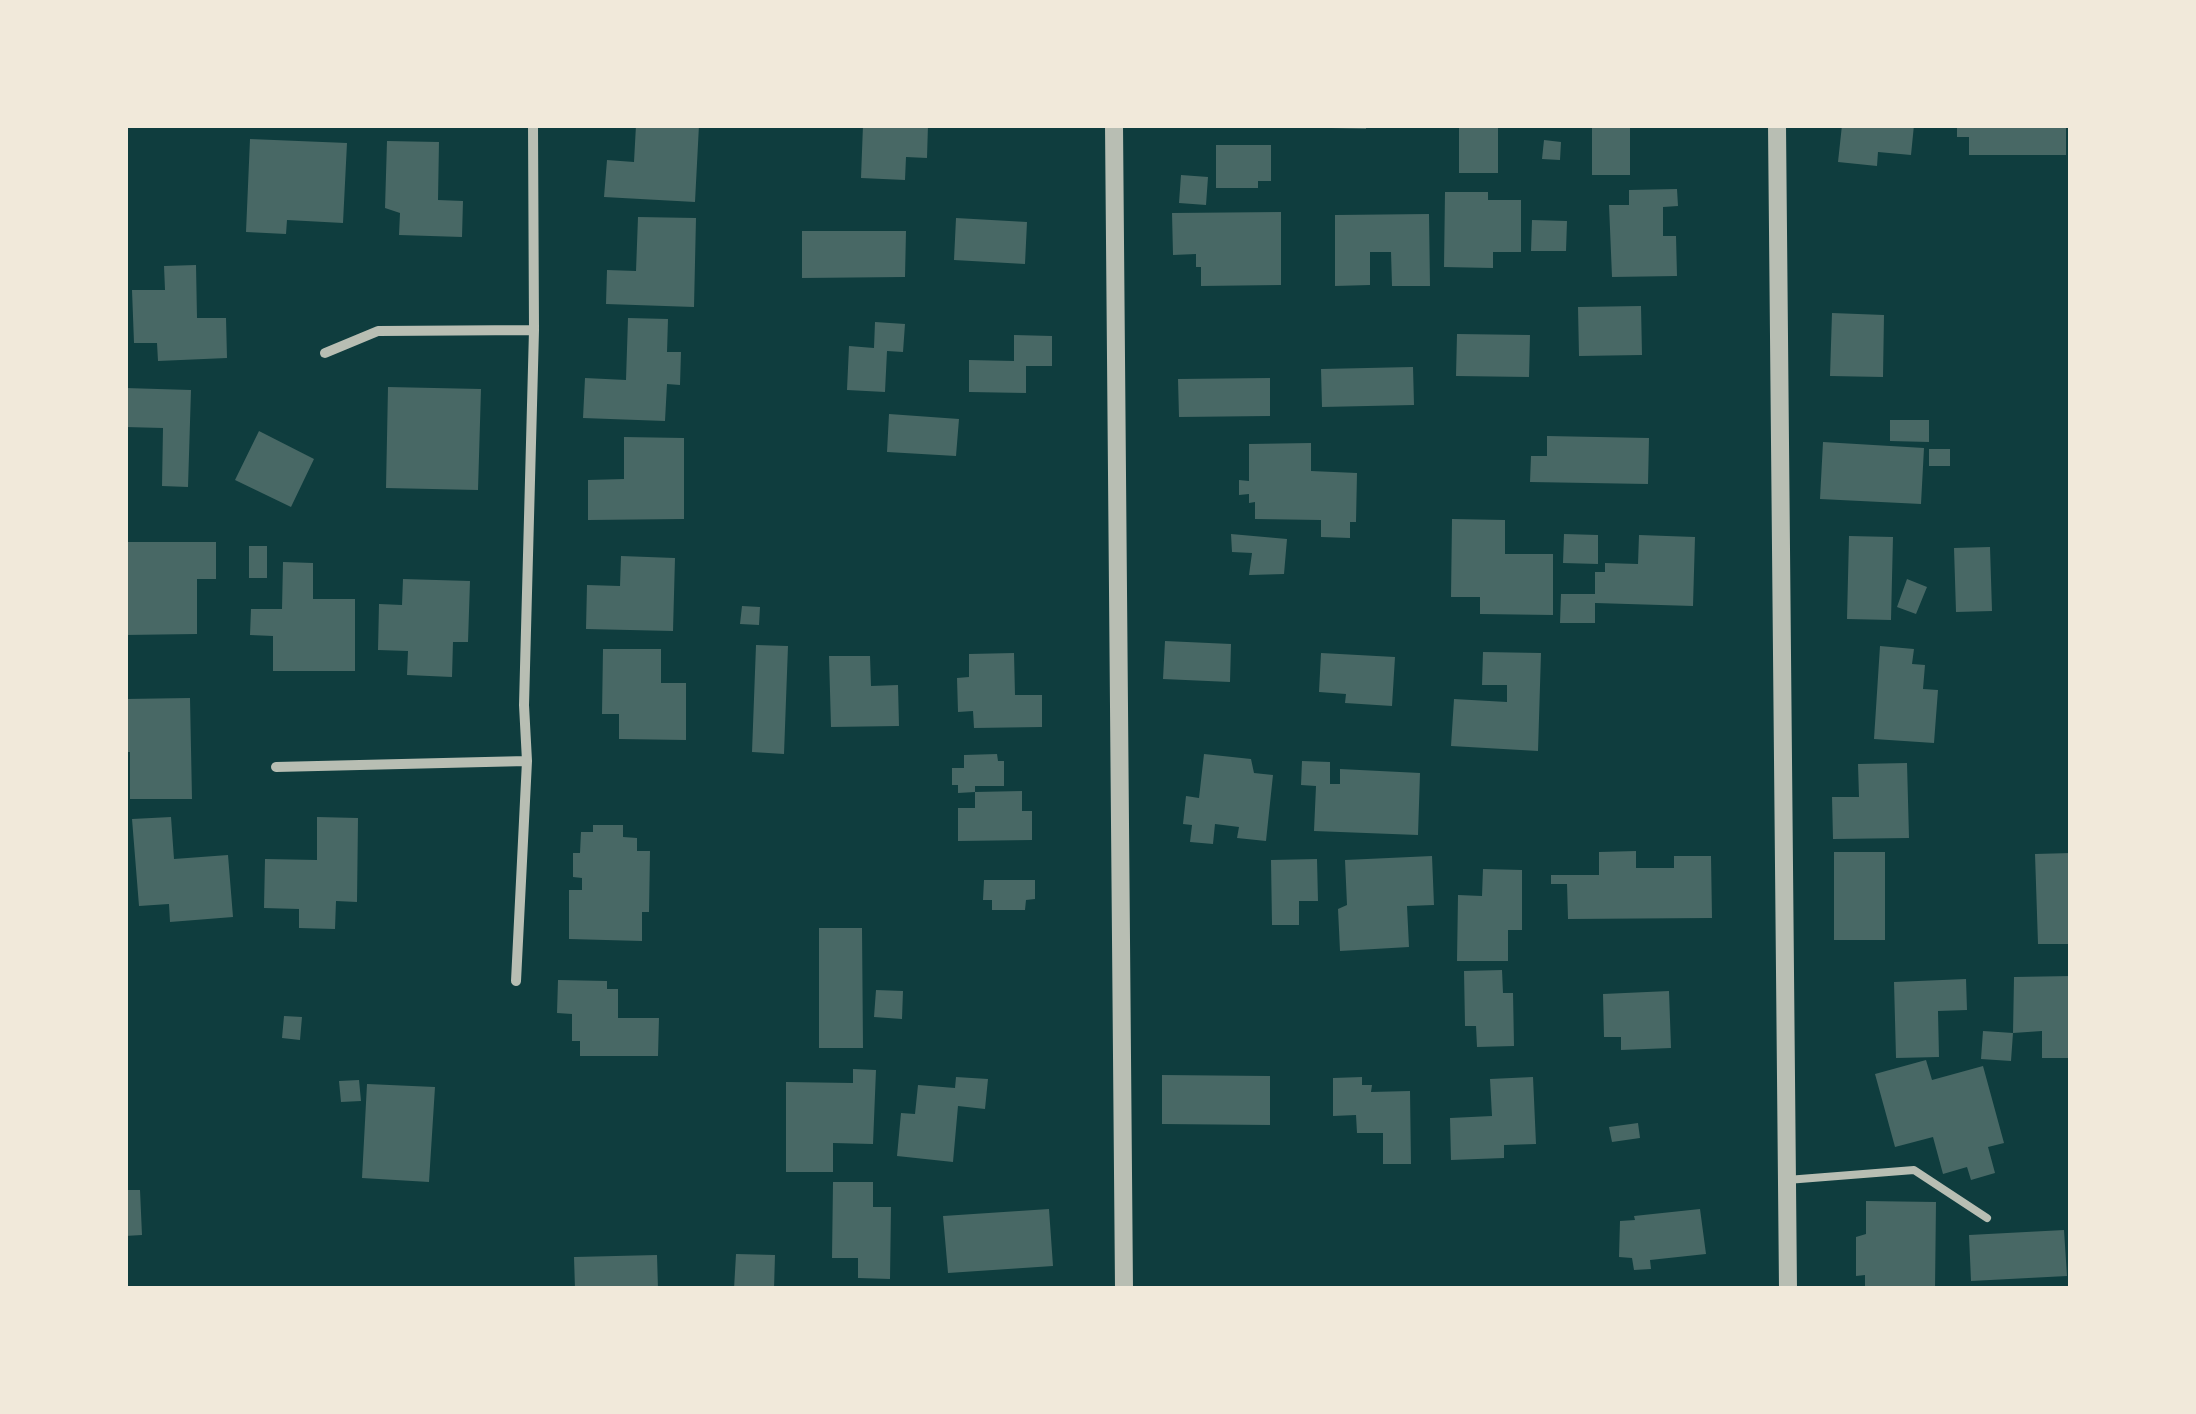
<!DOCTYPE html>
<style>
body{margin:0}
#map{position:relative;width:2196px;height:1414px;overflow:hidden;background:#0f3d3e;font-family:"Asap Condensed",sans-serif}
canvas{display:block}
.frame{position:absolute;inset:0;border:128px solid #f1e9da;pointer-events:none}
</style>
<div id="map">
<canvas width="2196" height="1414"></canvas>
<div class="frame"></div>
</div>
<script>
const g = document.querySelector('canvas').getContext('2d');
g.lineJoin = 'round';
function fill(path, color) { g.fillStyle = color; g.fill(path, 'evenodd'); }
const toPath = rows => new Path2D(rows.map(r => 'M' + r).join(''));
function strokePath(path, color, width, dash) { g.strokeStyle = color; g.lineWidth = width; g.lineCap = dash ? 'butt' : 'round'; g.setLineDash(dash || []); g.stroke(path); }
fill(toPath([
 [636,125,699,125,695,202,604,197,607,160,634,162],
 [863,125,928,125,927,158,906,157,905,180,861,178],
 [1331,125,1366,125,1366,129,1331,128],
 [1459,125,1498,125,1498,173,1459,173],
 [1592,125,1630,125,1630,175,1592,175],
 [1842,125,1914,125,1911,155,1878,152,1877,166,1838,162],
 [1957,125,2066,125,2066,155,1969,155,1969,137,1957,137],
 [250,139,347,143,343,223,287,220,286,234,246,232],
 [1544,140,1561,142,1560,160,1542,159],
 [387,141,439,142,438,200,463,201,462,237,399,235,400,213,385,208],
 [1216,145,1271,145,1271,181,1258,181,1258,188,1216,188],
 [1181,175,1208,177,1206,205,1179,203],
 [1677,189,1678,206,1663,207,1663,236,1676,236,1677,276,1612,277,1609,205,1629,205,1629,190],
 [1445,192,1488,192,1488,200,1521,200,1521,252,1493,252,1493,268,1444,267],
 [1281,212,1281,285,1201,286,1201,267,1196,267,1196,254,1173,255,1172,213],
 [1429,214,1430,286,1392,286,1391,252,1370,252,1370,285,1335,286,1335,215],
 [638,217,696,218,694,307,606,304,607,270,636,271],
 [956,218,1027,222,1025,264,954,260],
 [1532,220,1567,221,1566,251,1531,251],
 [802,231,906,231,905,277,802,278],
 [196,265,197,318,226,318,227,358,158,361,157,343,134,343,132,290,165,290,164,266],
 [1641,306,1642,355,1579,356,1578,307],
 [1832,313,1884,315,1883,377,1830,376],
 [628,318,668,319,667,352,681,352,680,385,667,384,665,421,583,418,585,378,626,380],
 [875,322,905,324,903,352,887,351,885,392,847,390,849,346,874,348],
 [1457,334,1530,335,1529,377,1456,376],
 [1014,335,1052,336,1052,366,1026,366,1026,393,969,392,969,360,1014,361],
 [1413,367,1414,405,1322,407,1321,369],
 [1270,378,1270,416,1179,417,1178,379],
 [388,387,481,389,478,490,386,488],
 [125,388,191,390,188,487,162,486,163,428,125,427],
 [889,414,959,419,956,456,887,452],
 [1890,420,1929,420,1929,442,1890,441],
 [259,431,314,459,291,507,235,480],
 [1547,436,1649,438,1648,484,1530,482,1531,456,1547,456],
 [624,437,684,438,684,519,588,520,588,480,624,479],
 [1823,442,1924,448,1921,504,1820,499],
 [1311,443,1311,471,1357,473,1356,522,1350,522,1350,538,1321,537,1321,520,1255,519,1255,502,1249,503,1249,494,1239,495,1239,480,1249,481,1249,444],
 [1929,449,1950,449,1950,466,1929,466],
 [1452,519,1505,520,1505,554,1553,554,1553,615,1480,614,1480,597,1451,597],
 [1231,534,1287,539,1284,574,1249,575,1252,553,1232,552],
 [1564,534,1598,535,1598,564,1563,563],
 [1639,535,1695,537,1693,606,1595,603,1595,623,1560,623,1561,594,1595,594,1595,572,1605,572,1605,563,1638,564],
 [1849,536,1893,537,1891,620,1847,619],
 [125,542,216,542,216,579,197,579,197,634,125,635],
 [249,546,267,546,267,578,249,578],
 [1990,547,1992,611,1956,612,1954,548],
 [621,556,675,558,673,631,586,629,587,585,620,586],
 [283,562,313,563,313,599,355,599,355,671,273,671,273,636,250,635,251,609,282,609],
 [403,579,470,581,468,642,453,642,452,677,407,675,408,651,378,650,379,604,402,605],
 [1907,579,1927,587,1916,614,1897,607],
 [742,606,760,607,759,625,740,624],
 [1165,641,1231,644,1230,682,1163,679],
 [756,645,788,646,784,754,752,752],
 [1880,646,1914,649,1912,664,1925,665,1923,689,1938,690,1934,743,1874,739],
 [603,649,661,649,661,683,686,683,686,740,619,739,619,714,602,714],
 [1483,652,1541,653,1538,751,1451,746,1454,699,1507,702,1507,685,1482,685],
 [1014,653,1015,695,1042,695,1042,727,974,728,973,711,958,712,957,678,969,677,969,654],
 [1321,653,1395,657,1392,706,1345,703,1346,694,1319,692],
 [829,656,870,656,871,686,898,685,899,726,831,727],
 [190,698,192,799,130,799,130,752,125,752,125,699],
 [997,754,998,761,1004,761,1004,786,975,786,975,792,1022,791,1022,811,1032,811,1032,840,958,841,958,808,975,808,975,792,958,793,958,785,952,785,952,768,964,768,964,755],
 [1204,754,1251,759,1254,773,1273,775,1266,841,1237,838,1239,827,1215,824,1213,844,1190,842,1192,825,1183,824,1186,796,1199,798],
 [1302,761,1330,762,1330,784,1340,784,1340,769,1420,773,1418,835,1314,831,1316,786,1301,785],
 [1907,763,1909,838,1833,839,1832,797,1859,797,1858,764],
 [171,817,174,859,228,855,233,917,170,922,169,904,139,906,132,819],
 [317,817,358,818,357,902,336,901,335,929,299,928,299,909,264,908,265,859,317,860],
 [593,825,623,825,623,837,637,838,637,851,650,851,649,912,642,912,642,941,569,939,569,890,582,890,582,878,573,877,573,853,580,853,581,832,593,832],
 [1636,851,1636,868,1674,868,1674,856,1711,856,1712,918,1568,919,1567,884,1551,884,1551,875,1599,875,1599,852],
 [1834,852,1885,852,1885,940,1834,940],
 [2071,853,2071,944,2038,944,2035,854],
 [1432,856,1434,905,1407,906,1409,947,1340,951,1338,909,1347,905,1345,860],
 [1317,859,1318,901,1299,901,1299,925,1272,925,1271,860],
 [1483,869,1522,870,1522,930,1508,930,1508,961,1457,961,1458,895,1482,896],
 [984,880,1035,880,1035,899,1026,900,1025,910,992,910,992,900,983,900],
 [819,928,862,928,863,1048,819,1048],
 [1502,970,1503,993,1513,993,1514,1046,1477,1047,1476,1026,1465,1026,1464,971],
 [2071,976,2071,1058,2042,1058,2042,1031,2013,1033,2014,977],
 [1966,979,1967,1010,1938,1011,1939,1057,1896,1058,1894,982],
 [558,980,607,981,607,989,618,989,618,1018,659,1018,658,1056,580,1056,580,1041,572,1041,572,1014,557,1013],
 [876,990,903,991,902,1019,874,1017],
 [1669,991,1671,1048,1621,1050,1621,1037,1604,1037,1603,994],
 [284,1016,302,1017,300,1040,282,1038],
 [1983,1031,2013,1033,2011,1061,1981,1059],
 [1926,1060,1932,1080,1983,1066,2004,1143,1988,1147,1995,1173,1971,1180,1967,1167,1943,1174,1933,1137,1895,1147,1875,1074],
 [853,1069,876,1070,873,1144,833,1143,833,1172,786,1172,786,1082,853,1083],
 [1162,1075,1270,1076,1270,1125,1162,1124],
 [956,1077,988,1079,985,1109,958,1106,953,1162,897,1156,901,1113,915,1114,918,1085,955,1088],
 [1362,1077,1362,1085,1372,1085,1371,1092,1410,1091,1411,1164,1383,1164,1383,1133,1357,1133,1356,1115,1333,1116,1333,1078],
 [1533,1077,1536,1144,1504,1145,1504,1158,1451,1160,1450,1118,1492,1116,1490,1079],
 [359,1080,361,1101,341,1102,339,1081],
 [367,1084,435,1087,429,1182,362,1178],
 [1638,1123,1640,1138,1612,1142,1609,1127],
 [833,1182,873,1182,873,1207,891,1207,890,1279,858,1278,858,1258,832,1258],
 [125,1190,140,1190,142,1235,125,1236],
 [1866,1201,1936,1202,1935,1289,1865,1289,1865,1275,1856,1276,1856,1237,1866,1234],
 [1049,1209,1053,1266,948,1273,943,1216],
 [1700,1209,1706,1254,1650,1260,1651,1269,1634,1270,1632,1258,1619,1257,1620,1221,1635,1220,1634,1216],
 [2064,1230,2067,1276,1971,1281,1969,1235],
 [736,1254,775,1255,774,1289,734,1289],
 [657,1255,658,1289,575,1289,574,1257]
]), '#486865');
strokePath(toPath([
 [1787,1180,1914,1170,1987,1218]
]), '#b8beb3', 8);
strokePath(toPath([
 [325,353,378,331,534,330],
 [276,767,527,761],
 [516,981,527,761,524,705,534,330,533,125]
]), '#b8beb3', 10);
strokePath(toPath([
 [1114,125,1124,1289],
 [1777,125,1788,1289]
]), '#b8beb3', 18);
</script>
